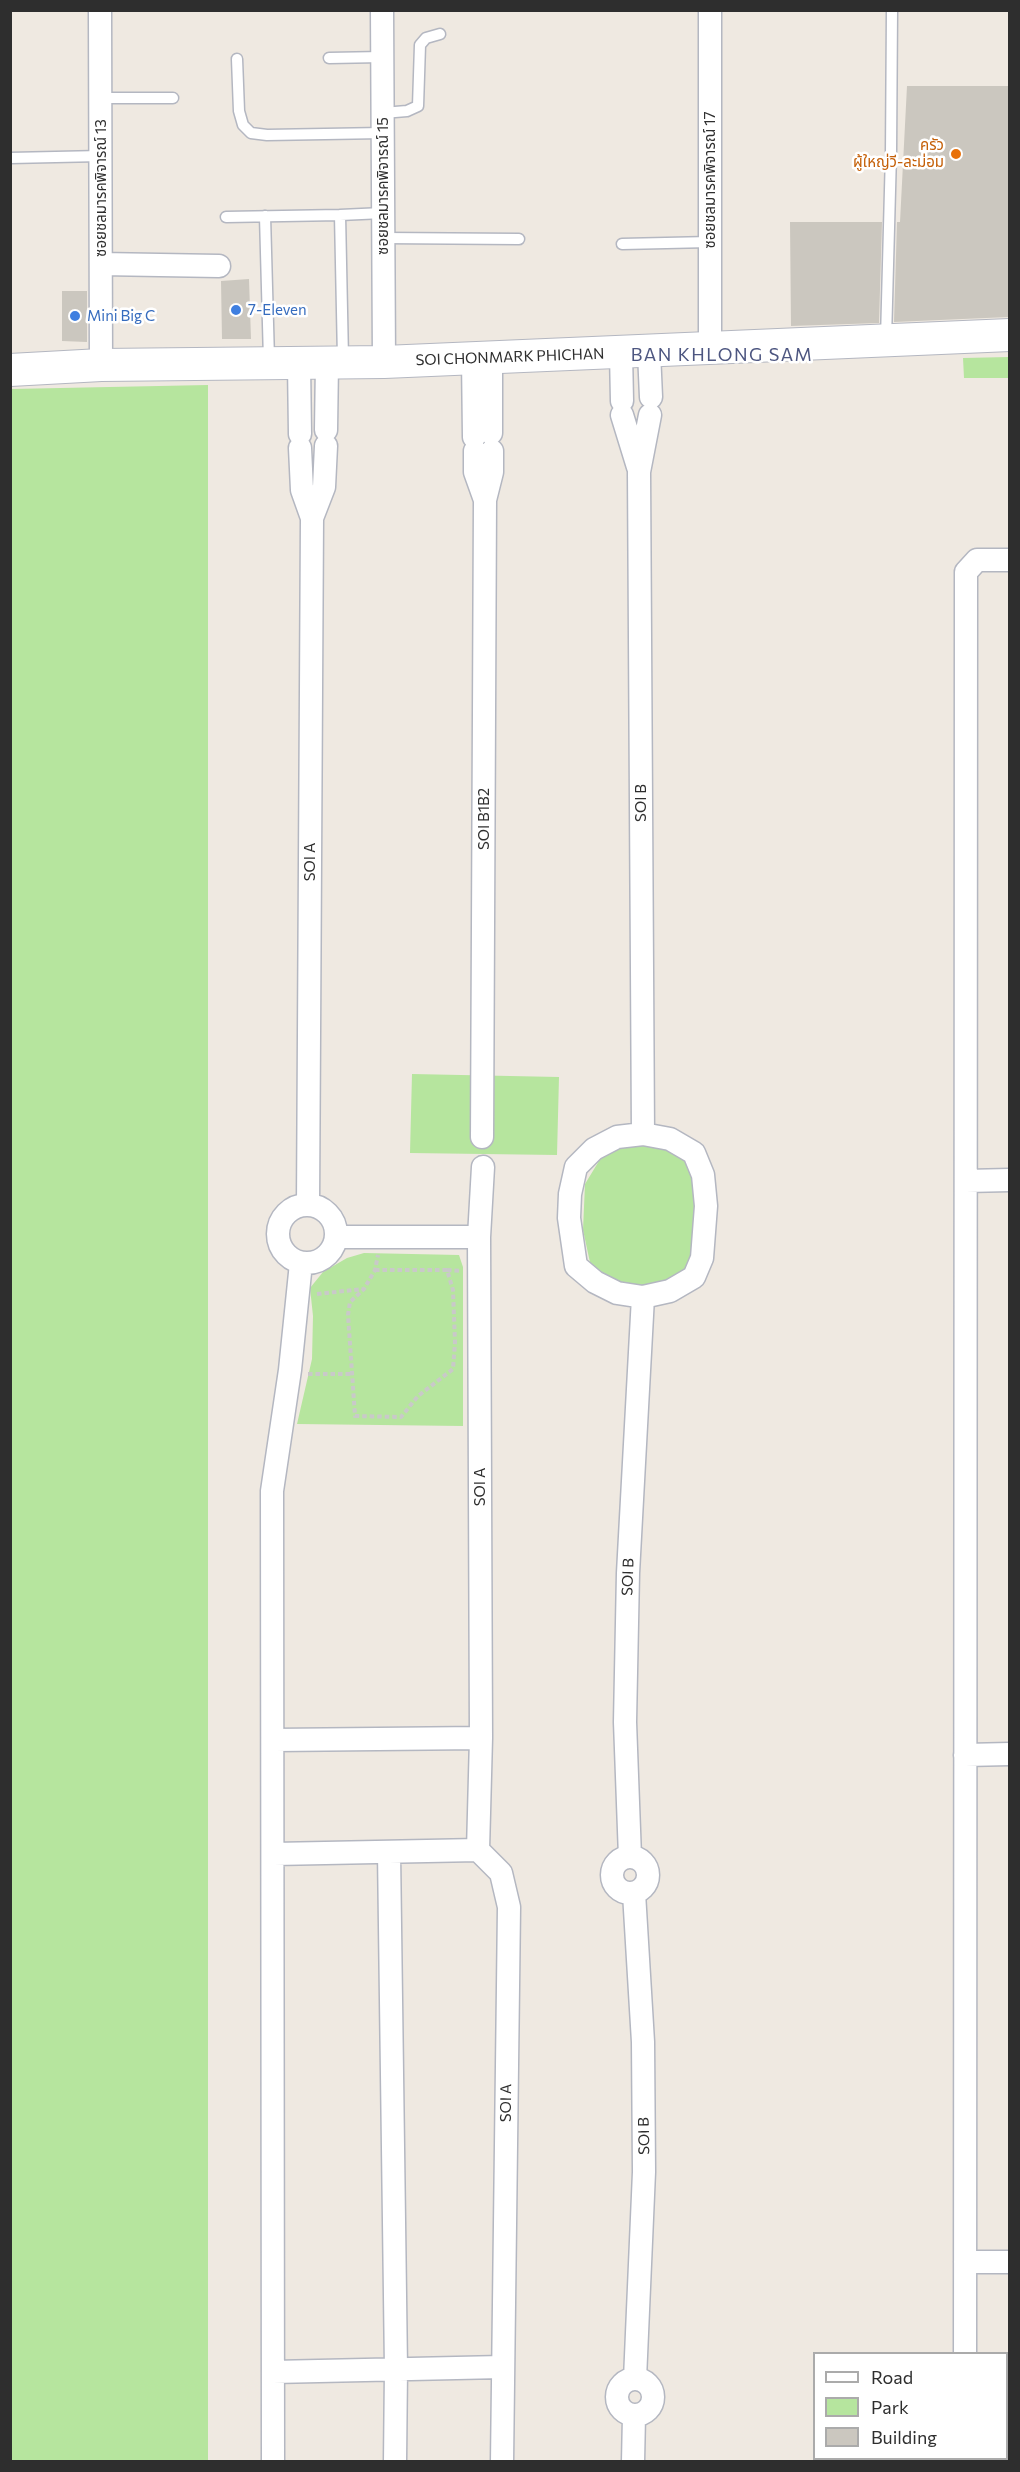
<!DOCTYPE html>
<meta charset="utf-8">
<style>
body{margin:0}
#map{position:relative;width:1020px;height:2472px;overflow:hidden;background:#efe9e1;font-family:Commissioner,sans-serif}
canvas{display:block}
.frame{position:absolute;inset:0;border:12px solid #2e2e2e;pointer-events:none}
.legend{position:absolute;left:813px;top:2352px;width:195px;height:108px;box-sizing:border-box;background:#fff;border:2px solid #ababab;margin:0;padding:8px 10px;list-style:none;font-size:18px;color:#2e2e2e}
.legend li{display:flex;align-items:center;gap:12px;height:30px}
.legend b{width:30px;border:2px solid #ababab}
</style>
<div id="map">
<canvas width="1020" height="2472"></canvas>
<div class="frame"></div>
<ul class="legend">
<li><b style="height:8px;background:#fff"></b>Road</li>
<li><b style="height:16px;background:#b6e59e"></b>Park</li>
<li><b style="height:16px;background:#cbc7bf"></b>Building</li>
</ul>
</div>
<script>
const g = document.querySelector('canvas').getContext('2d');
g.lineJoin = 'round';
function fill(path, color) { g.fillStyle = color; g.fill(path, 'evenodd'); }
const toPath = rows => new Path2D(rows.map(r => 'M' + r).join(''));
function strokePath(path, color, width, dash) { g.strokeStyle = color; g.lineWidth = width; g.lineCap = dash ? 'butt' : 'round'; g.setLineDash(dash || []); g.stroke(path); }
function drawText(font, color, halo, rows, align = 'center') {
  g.font = font + ' Commissioner,"Noto Sans Thai",sans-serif'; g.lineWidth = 5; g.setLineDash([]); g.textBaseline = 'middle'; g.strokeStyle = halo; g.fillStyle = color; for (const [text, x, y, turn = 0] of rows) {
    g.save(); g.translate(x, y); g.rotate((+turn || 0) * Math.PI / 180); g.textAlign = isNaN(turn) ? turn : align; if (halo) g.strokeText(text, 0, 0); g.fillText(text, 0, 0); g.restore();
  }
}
fill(toPath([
 [1009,357,1009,378,964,378,963,358],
 [208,385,208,2461,11,2461,11,389],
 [412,1074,559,1077,557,1155,410,1153],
 [634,1138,691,1158,697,1229,691,1265,683,1277,640,1293,591,1267,583,1230,585,1184,599,1161,612,1149],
 [364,1253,459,1255,463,1267,463,1426,297,1424,312,1359,313,1316,310,1288,323,1272,347,1258]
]), '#b6e59e');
fill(toPath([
 [907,86,1010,86,1009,317,894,322,897,222,900,222],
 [790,222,882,222,879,323,791,326],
 [249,279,251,339,222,339,221,281],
 [62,291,87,291,87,342,62,341]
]), '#cbc7bf');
const lane = toPath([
 [329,58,382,57],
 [237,59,239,111,243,125,251,133,267,135,383,133],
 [100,98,173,98],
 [383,113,407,111,418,106,420,45,426,38,440,34],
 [10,158,101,156],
 [265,216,269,360],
 [226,217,340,215],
 [383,238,519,239],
 [622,244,710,242],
 [886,339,891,153,892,10],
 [343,359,340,215,383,213]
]);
const street = toPath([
 [100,10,101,365],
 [382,10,384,362],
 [101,264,219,266],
 [710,350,710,10],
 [649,352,651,397],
 [621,353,622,401],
 [473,358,474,437],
 [491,358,491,433],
 [299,364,300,434],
 [622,415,638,467],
 [326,430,327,363],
 [300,448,302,490,312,518],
 [475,451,475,472,485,500],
 [643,1134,639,472,650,415],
 [643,1134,670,1139,694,1153,703,1175,706,1206,702,1258,694,1277,670,1291,643,1297,617,1293,595,1282,576,1266,569,1218,570,1194,576,1167,594,1149,617,1137,643,1134],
 [482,1137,485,500,492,472,492,451],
 [483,1167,479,1237,481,1738,478,1850,501,1873,509,1907,502,2462],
 [966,1181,1010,1180],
 '278 1234a29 29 0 1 1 58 0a29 29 0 1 1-58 0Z',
 [308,1205,312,518,324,487,326,446],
 [336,1237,479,1237],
 [274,1740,481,1738],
 [965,1755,1010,1754],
 [389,1852,396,2369,395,2462],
 [274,1854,478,1850],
 '612 1875a18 18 0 1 1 36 0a18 18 0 1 1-36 0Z',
 [630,1857,625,1722,628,1573,643,1297],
 [634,1893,643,2042,644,2172,635,2379],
 [965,2262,1010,2262],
 [965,2354,966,572,977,560,1010,560],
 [273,2372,502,2367],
 '617 2397a18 18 0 1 1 36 0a18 18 0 1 1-36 0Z',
 [273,2462,272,1491,290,1370,301,1263],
 [633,2462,634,2416],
 [965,2462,965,2458]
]);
const secondary = toPath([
 [10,370,101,365,384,362,1010,335]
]);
strokePath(lane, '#b4b7c1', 13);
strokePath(street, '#b4b7c1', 25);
strokePath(secondary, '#b4b7c1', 34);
strokePath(toPath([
 [375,1270,447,1270,453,1290,455,1343,453,1369,418,1396,401,1417,355,1416,348,1315,350,1302,364,1289,375,1270,378,1255],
 [447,1270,461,1271],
 [317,1294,363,1289],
 [308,1374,353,1374]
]), '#c9c9c9', 4, [4.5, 3]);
strokePath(lane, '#fff', 10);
strokePath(street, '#fff', 22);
strokePath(secondary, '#fff', 32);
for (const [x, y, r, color] of [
 [956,154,6,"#e8710a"],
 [236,310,6,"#3f7fe0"],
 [75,316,6,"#3f7fe0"]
]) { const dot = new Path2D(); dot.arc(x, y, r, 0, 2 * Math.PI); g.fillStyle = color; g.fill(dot); strokePath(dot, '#fff', 2); }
drawText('15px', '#c56008', '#fff', [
 ["ครัว",944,145],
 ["ผู้ใหญ่วี-ละม่อม",944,162]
], 'right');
drawText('15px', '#2e2e2e', '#fff', [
 ["ซอยชลมารคพิจารณ์ 17",710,180,-90],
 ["ซอยชลมารคพิจารณ์ 15",383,186,-90],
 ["ซอยชลมารคพิจารณ์ 13",101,188,-90],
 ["SOI CHONMARK PHICHAN",510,357,-2],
 ["SOI B",641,803,-90],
 ["SOI B1B2",484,819,-90],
 ["SOI A",310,862,-90],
 ["SOI A",480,1487,-90],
 ["SOI B",628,1577,-88],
 ["SOI A",506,2103,-89],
 ["SOI B",644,2136,-91]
]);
drawText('15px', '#366cbe', '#fff', [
 ["7-Eleven",248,310],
 ["Mini Big C",87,316]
], 'left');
g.letterSpacing = '1.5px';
drawText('18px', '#4d5680', '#fff', [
 ["BAN KHLONG SAM",722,355]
]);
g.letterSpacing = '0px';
</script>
